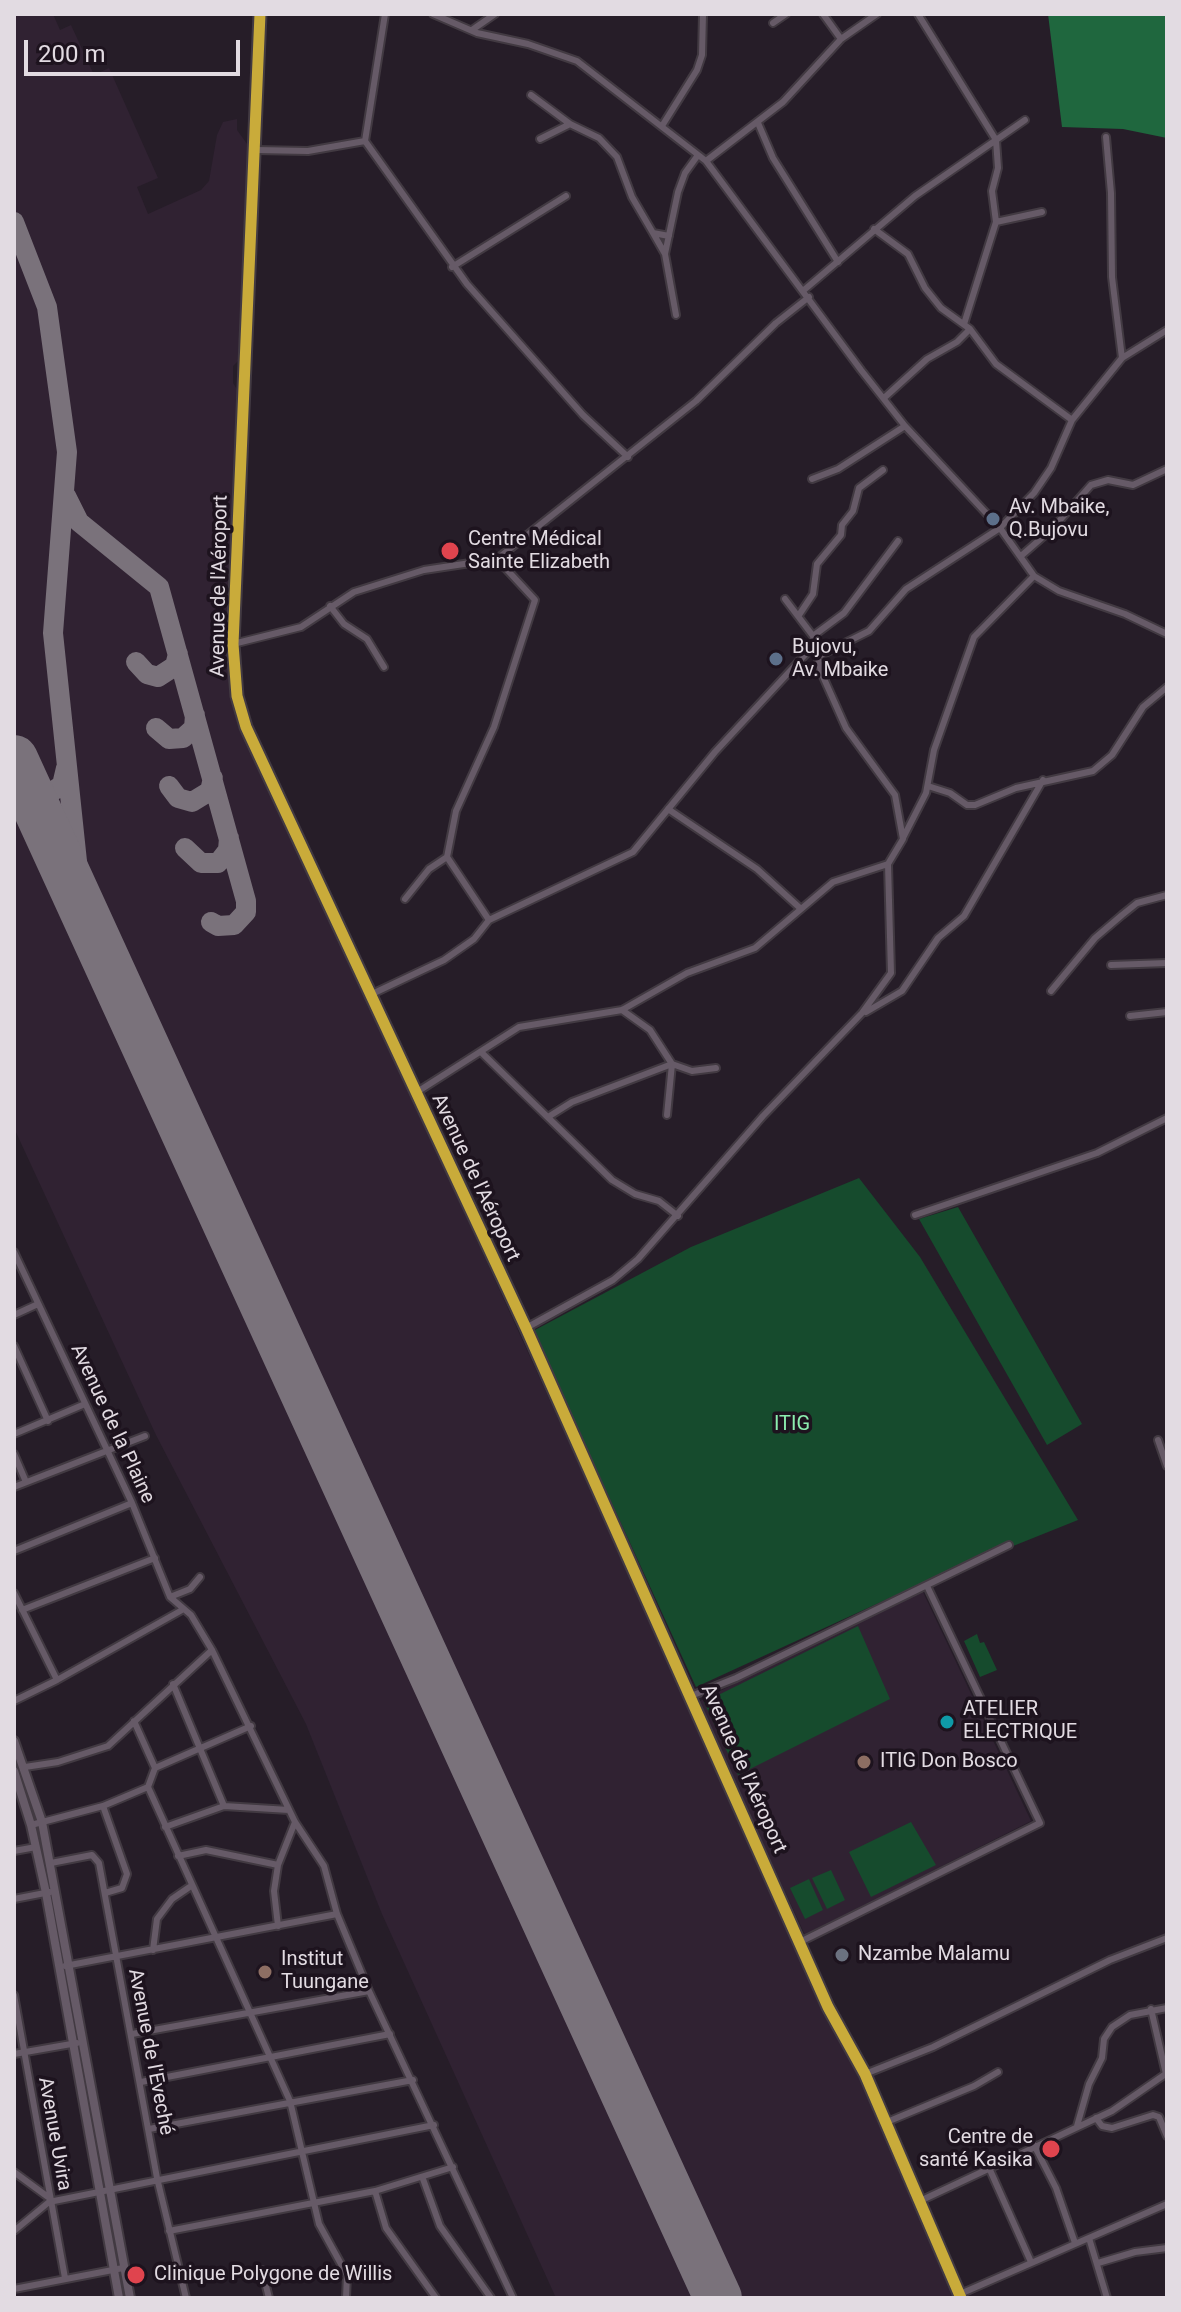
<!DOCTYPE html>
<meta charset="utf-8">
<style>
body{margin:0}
#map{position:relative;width:1181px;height:2312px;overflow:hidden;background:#261d28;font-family:Roboto,sans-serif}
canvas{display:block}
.frame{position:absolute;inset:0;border:16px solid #e2dbe2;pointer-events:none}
.scale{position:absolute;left:24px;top:40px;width:216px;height:36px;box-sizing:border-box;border:4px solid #e2dbe2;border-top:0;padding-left:10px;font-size:24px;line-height:28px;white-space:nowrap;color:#e2dbe2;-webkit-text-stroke:6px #1d131e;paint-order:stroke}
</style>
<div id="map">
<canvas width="1181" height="2312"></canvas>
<div class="frame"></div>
<div class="scale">200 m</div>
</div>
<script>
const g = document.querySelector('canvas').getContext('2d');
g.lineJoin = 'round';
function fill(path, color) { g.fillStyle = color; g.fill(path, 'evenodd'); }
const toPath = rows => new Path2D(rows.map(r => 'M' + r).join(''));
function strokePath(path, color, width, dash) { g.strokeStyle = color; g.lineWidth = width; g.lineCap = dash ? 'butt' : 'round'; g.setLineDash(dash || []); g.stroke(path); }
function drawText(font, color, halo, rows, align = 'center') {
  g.font = font + ' Roboto,sans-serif'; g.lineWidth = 7; g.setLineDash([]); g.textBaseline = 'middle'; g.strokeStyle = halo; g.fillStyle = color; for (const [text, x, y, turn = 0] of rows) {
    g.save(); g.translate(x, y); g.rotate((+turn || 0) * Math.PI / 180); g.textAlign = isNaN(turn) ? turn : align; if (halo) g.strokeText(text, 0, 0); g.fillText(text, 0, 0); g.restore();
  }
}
fill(toPath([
 [14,14,53,14,60,30,71,25,94,75,109,68,158,178,137,187,148,214,201,190,209,181,217,135,223,122,237,119,237,130,250,148,241,358,233,366,233,383,238,391,233,691,402,1076,959,2298,556,2298,382,1914,306,1724,156,1435,14,1128],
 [922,1590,1031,1821,805,1935,698,1702]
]), '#302232');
fill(toPath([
 [859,1178,920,1257,1078,1520,931,1579,696,1687,533,1331,691,1247],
 [958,1207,1082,1424,1047,1445,919,1219],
 [858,1626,890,1699,738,1775,704,1702],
 [977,1634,980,1643,984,1642,997,1670,980,1677,964,1641],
 [911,1822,936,1865,871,1897,849,1852],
 [831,1870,845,1900,827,1909,812,1878],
 [809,1879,823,1910,805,1919,790,1888]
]), '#164b2d');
fill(toPath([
 [1048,14,1167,14,1167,138,1123,129,1062,127]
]), '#1f673e');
strokePath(toPath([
 [14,222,47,307,67,452,53,633,82,909],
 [66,496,79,522,159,587,246,901,246,912,234,925,218,926,211,922],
 [136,662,147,674,158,677,175,666,178,654],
 [156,728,169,739,183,738,194,728,195,715],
 [25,784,35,792,50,793,62,785,66,768],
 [169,786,178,798,192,802,210,791,213,778],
 [185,848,201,863,218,863,228,850,229,838]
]), '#7a727b', 20);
strokePath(toPath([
 [14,759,718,2298]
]), '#7a727b', 48);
const street = toPath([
 [385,14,365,141,467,284,583,415,628,457],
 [433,14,477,33,528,44,577,61,706,161,861,370,905,426,1000,528,1034,576,1059,591,1125,614,1167,634],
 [823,14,841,39],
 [918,14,996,140,998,168,992,191,996,222,964,324],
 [773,23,786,14],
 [472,30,495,14],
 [531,95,570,124,599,138,617,157,632,197,653,233],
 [758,123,773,158,838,262],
 [662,126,697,70,702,55,703,14],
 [1106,137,1111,193,1112,277,1122,358],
 [540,139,570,124],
 [256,150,308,151,365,141],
 [706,161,783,102,841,39,877,14],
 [996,222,1042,212],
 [874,229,908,254,925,288,941,308,970,329,996,364,1072,420],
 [669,236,653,233,665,254,678,192,685,173,698,155],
 [665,254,676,315],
 [452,267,566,196],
 [804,290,915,196,1025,120],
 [884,398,927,359,957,342,970,329],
 [812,479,838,469,905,426],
 [1021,556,1053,528,1091,485,1108,480,1133,485,1167,469],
 [330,606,344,624,367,639,384,667],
 [799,615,813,594,817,564,841,535,842,525,853,511,859,488,883,470],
 [813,636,844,613,898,541],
 [233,644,301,627,354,592,424,570,497,559,696,401,776,323,809,297],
 [819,656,869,631,906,589,1000,528,1034,493,1051,468,1072,420,1122,358,1167,330],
 [928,786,950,793,967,805,975,805,1016,788,1093,771,1112,755,1143,707,1167,687],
 [668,809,757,869,801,909],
 [903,838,926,793,934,750,974,637,1034,576],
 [405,899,429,869,447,857],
 [489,920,447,857,456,811,494,727,535,600,497,559],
 [1111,965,1167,963],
 [1051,991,1095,938,1122,915,1137,903,1167,895],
 [372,994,444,960,474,939,489,920,633,852,715,752,816,643],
 [622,1010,650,1030,672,1064,667,1115],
 [866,1012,902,991,938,938,964,916,1043,780],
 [1130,1016,1167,1012],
 [482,1053,612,1180,635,1194,659,1201,678,1216],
 [417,1092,519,1027,622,1010,687,973,755,948,833,882,888,864],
 [548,1117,572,1102,672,1064,692,1071,716,1068],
 [915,1215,1097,1153,1167,1118],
 [14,1252,132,1503,170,1597,191,1615,212,1650,295,1822,324,1866,337,1914,369,1991,513,2298],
 [14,1315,38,1304],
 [526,1328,613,1280,638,1259,763,1116,862,1013,891,973,888,864,903,839,895,795,846,728,821,672,813,636,785,599],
 [14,1346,48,1421],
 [14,1434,85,1404],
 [1158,1440,1167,1466],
 [14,1454,26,1482],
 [14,1487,145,1436],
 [14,1551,132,1503],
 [14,1593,57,1680],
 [170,1597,190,1589,200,1577],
 [22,1610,155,1558],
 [173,1684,224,1806],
 [691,1696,736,1678,1009,1545],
 [14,1701,57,1680,182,1610],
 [134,1721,155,1768],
 [251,1726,155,1768,148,1787,290,2101,319,2224,347,2275,346,2298],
 [25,1767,58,1762,108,1746,212,1650],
 [103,1806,127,1874,122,1888,105,1893],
 [31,1825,103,1806,148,1787],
 [165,1827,224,1806,289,1810],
 [14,1851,36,1847],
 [178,1856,206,1850,278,1865],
 [51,1863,92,1855,99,1863,157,2178,186,2298],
 [14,1899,50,1892],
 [278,1926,274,1891,278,1865,295,1822],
 [800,1942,1040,1823,927,1586],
 [153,1950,157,1919,172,1899,191,1886],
 [65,1966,337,1914],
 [14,1995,65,2278],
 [1151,2009,1166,2074],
 [132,2034,369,1991],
 [14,2054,77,2043],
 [865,2074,933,2047,1110,1960,1167,1938],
 [141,2082,390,2034],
 [1096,2118,1102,2126,1112,2128,1153,2115,1159,2117,1167,2136],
 [887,2122,974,2086,998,2072],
 [1077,2126,1089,2084,1102,2058,1104,2039,1112,2027,1130,2015,1167,2008],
 [149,2129,413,2080],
 [1034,2145,1056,2188,1075,2243],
 [990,2170,1031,2262],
 [14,2172,48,2197],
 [423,2179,440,2226,491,2298],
 [375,2191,386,2228,436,2298],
 [922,2200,1112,2111,1167,2073],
 [14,2231,49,2202,434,2125],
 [169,2231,375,2191,453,2167],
 [1089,2238,1107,2298],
 [1098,2263,1135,2252,1167,2248],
 [262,2270,269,2298],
 [14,2289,123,2268],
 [960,2294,1167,2204]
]);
const secondary = toPath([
 [14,1741,42,1822,130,2298],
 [14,1771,31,1825,46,1893,119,2298]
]);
const highway = toPath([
 [260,14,233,644,237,696,246,727,526,1328,828,2007,865,2074,961,2298]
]);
strokePath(street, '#423a42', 10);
strokePath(secondary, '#423a42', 12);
strokePath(highway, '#423a42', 15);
strokePath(street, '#665a67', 6);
strokePath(secondary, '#665a67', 8);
strokePath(highway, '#c9ab3a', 11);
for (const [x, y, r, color] of [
 [993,519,8,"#5c6f8a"],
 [450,551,10,"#e0444e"],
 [776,659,8,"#5c6f8a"],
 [947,1722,8,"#0f9aa8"],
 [864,1762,8,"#8d6e63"],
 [842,1955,8,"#6b7280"],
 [265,1972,8,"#8d6e63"],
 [1051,2149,10,"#e0444e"],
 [136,2275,10,"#e0444e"]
]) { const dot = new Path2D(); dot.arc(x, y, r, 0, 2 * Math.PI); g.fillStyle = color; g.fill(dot); strokePath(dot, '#1d131e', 3); }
drawText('20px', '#e2dbe2', '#1d131e', [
 ["Av. Mbaike,",1009,508],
 ["Q.Bujovu",1009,531],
 ["Centre Médical",468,540],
 ["Sainte Elizabeth",468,563],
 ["Bujovu,",792,648],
 ["Av. Mbaike",792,671],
 ["ATELIER",963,1710],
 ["ELECTRIQUE",963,1733],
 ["ITIG Don Bosco",880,1762],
 ["Nzambe Malamu",858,1955],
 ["Institut",281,1960],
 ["Tuungane",281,1983],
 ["Centre de",1033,2138,"right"],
 ["santé Kasika",1033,2161,"right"],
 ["Clinique Polygone de Willis",154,2275]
], 'left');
drawText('20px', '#e2dbe2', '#1d131e', [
 ["Avenue de l'Aéroport",220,586,-89],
 ["Avenue de l'Aéroport",475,1178,65],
 ["Avenue de la Plaine",112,1424,65],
 ["Avenue de l'Aéroport",743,1769,66],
 ["Avenue de l'Eveché",150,2052,79],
 ["Avenue Uvira",54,2134,80]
]);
drawText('20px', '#8ceeaf', '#1d131e', [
 ["ITIG",792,1425]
]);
</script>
